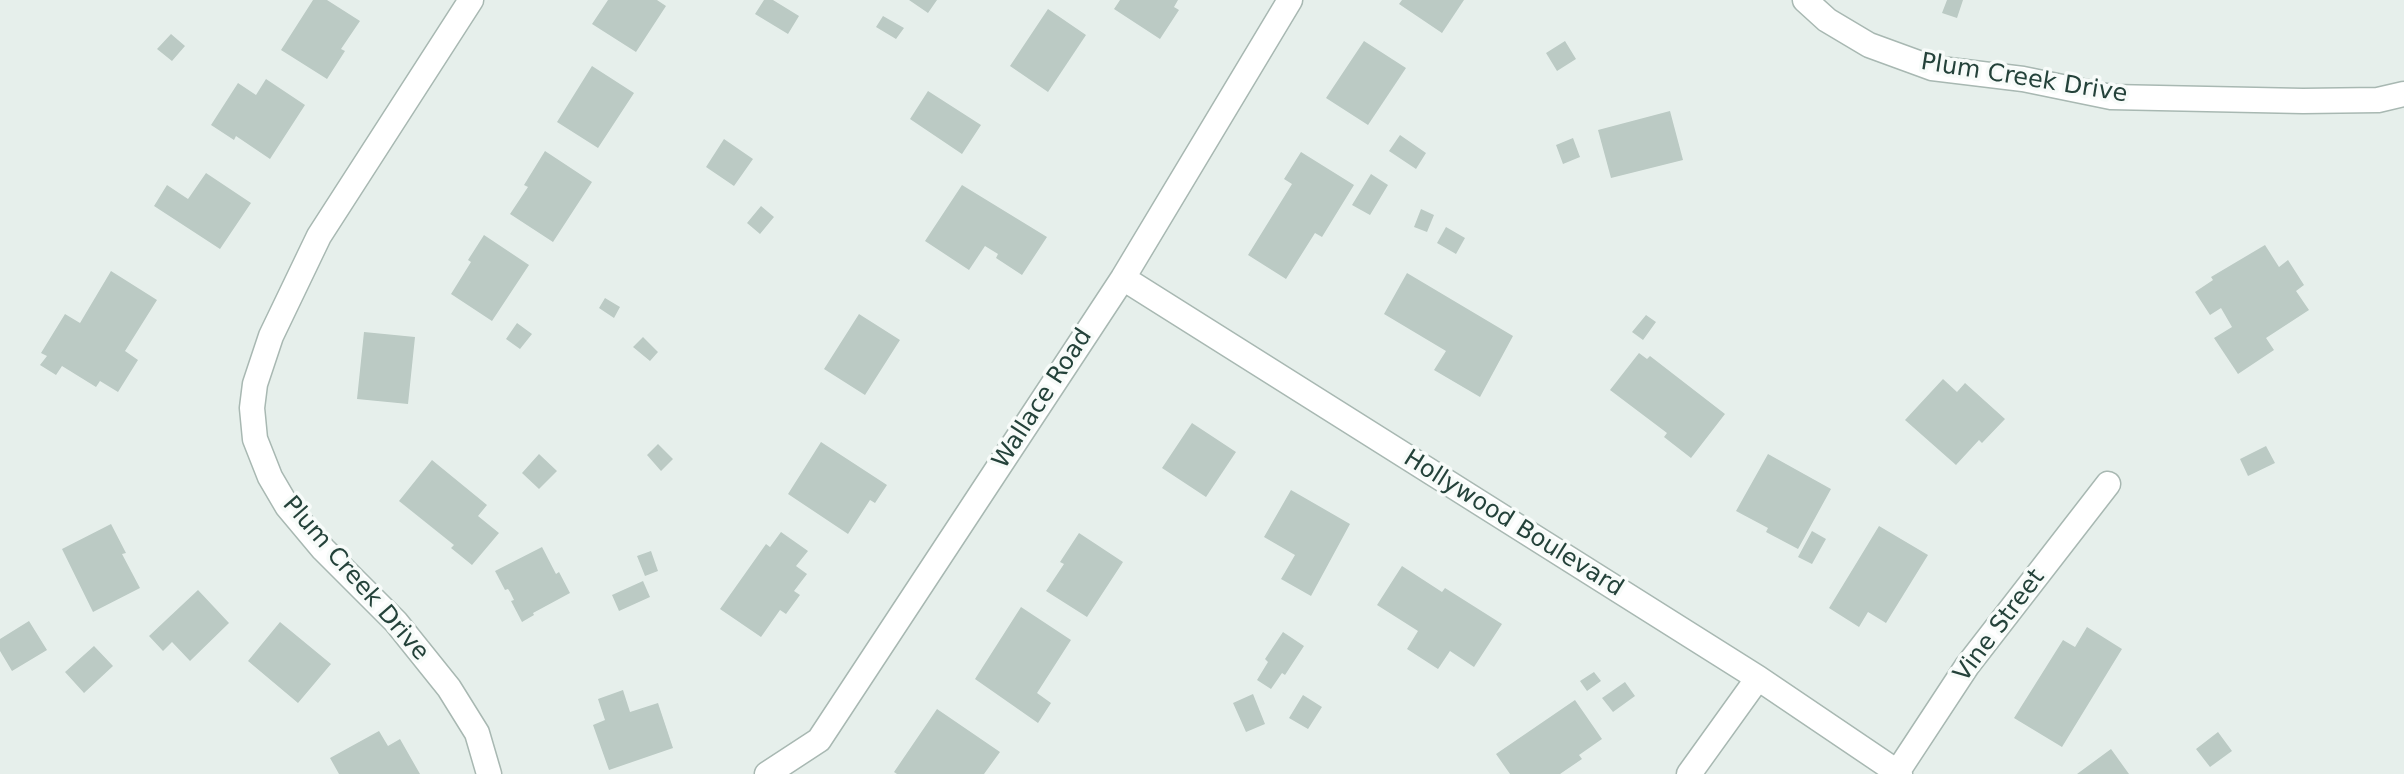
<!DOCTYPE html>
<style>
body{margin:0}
canvas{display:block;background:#e6efeb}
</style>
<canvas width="2404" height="774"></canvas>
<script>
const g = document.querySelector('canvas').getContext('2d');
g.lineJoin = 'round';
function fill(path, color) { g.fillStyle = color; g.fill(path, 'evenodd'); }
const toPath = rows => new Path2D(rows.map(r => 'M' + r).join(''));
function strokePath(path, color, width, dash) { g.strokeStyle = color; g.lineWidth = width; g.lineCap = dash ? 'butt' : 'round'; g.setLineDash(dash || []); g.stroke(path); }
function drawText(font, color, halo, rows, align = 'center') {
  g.font = font + ' "DejaVu Sans",sans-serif'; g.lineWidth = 7; g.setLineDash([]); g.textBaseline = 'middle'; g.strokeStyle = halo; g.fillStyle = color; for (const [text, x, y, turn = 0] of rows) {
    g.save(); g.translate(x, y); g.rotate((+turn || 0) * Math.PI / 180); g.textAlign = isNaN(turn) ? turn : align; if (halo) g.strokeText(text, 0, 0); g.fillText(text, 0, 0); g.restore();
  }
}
fill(toPath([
 [313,0,327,0,360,21,341,49,345,51,327,79,281,50],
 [608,0,657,0,666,6,636,52,592,24],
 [764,0,773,0,799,16,788,34,755,14],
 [909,0,937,0,928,13],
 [1120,0,1178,0,1174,7,1179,10,1160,39,1114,9],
 [1402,0,1464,0,1442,33,1399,4],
 [1947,0,1963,0,1957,18,1942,13],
 [1048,9,1086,35,1048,92,1010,66],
 [883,16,904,28,896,39,876,27],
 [171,34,185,46,172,61,157,49],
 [1364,41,1406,68,1368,125,1326,98],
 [1565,41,1576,59,1557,71,1546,53],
 [592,66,634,93,598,148,557,122],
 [266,79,305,105,270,159,236,136,234,140,211,125,238,83,256,95],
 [928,91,981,125,962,154,910,119],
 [1670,111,1683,160,1611,178,1598,130],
 [1400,135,1426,153,1416,169,1389,151],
 [1573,138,1580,157,1563,164,1556,145],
 [724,139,753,159,734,186,706,167],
 [545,151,592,182,553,242,510,214,528,187,524,185],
 [1301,152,1354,185,1322,237,1315,233,1286,279,1248,255,1292,184,1284,179],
 [206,173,251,203,220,249,154,206,167,185,188,199],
 [1371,174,1388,185,1370,215,1352,205],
 [962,185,1047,237,1022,275,996,258,998,254,985,246,969,270,925,241],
 [761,206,774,217,760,234,747,223],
 [1421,209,1434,215,1427,232,1414,227],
 [1446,227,1465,238,1456,254,1437,243],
 [484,235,529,265,492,321,451,294,471,262,468,260],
 [2265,245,2279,267,2288,260,2304,285,2296,291,2309,310,2266,338,2274,350,2238,374,2214,338,2232,327,2221,308,2210,315,2195,292,2213,280,2211,277],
 [111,271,157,300,125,351,138,360,118,392,100,381,96,387,62,366,56,375,40,365,47,356,41,353,65,314,80,323],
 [1407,273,1513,336,1480,397,1434,370,1446,351,1384,314],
 [605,298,620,307,614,318,599,308],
 [859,314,900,340,865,395,824,369],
 [1646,315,1656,322,1643,340,1632,332],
 [517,323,532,334,520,349,506,339],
 [364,332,415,337,408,404,357,399],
 [643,337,658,352,650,361,633,347],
 [1639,353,1647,359,1650,356,1725,414,1691,458,1664,437,1667,433,1610,390],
 [1943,379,1957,392,1965,383,2005,419,1982,443,1979,440,1956,465,1905,420],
 [1192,423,1236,452,1206,497,1162,468],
 [821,442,887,485,875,503,870,500,848,534,788,494],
 [658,444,673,459,661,471,647,455],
 [2266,446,2275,463,2248,476,2240,459],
 [539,454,557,471,539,489,522,473],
 [1768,454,1831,489,1798,549,1766,532,1768,528,1736,511],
 [432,460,487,505,478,516,499,533,472,565,451,548,454,545,399,501],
 [1291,490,1350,524,1311,596,1281,579,1295,555,1264,537],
 [111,524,126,553,122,554,140,588,93,612,62,549],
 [1879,526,1928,555,1886,623,1868,612,1859,627,1829,608],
 [1812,531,1826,539,1812,564,1798,557],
 [781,532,808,551,796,566,807,574,794,591,800,595,786,614,780,610,761,637,720,609,766,544,770,547],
 [1079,533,1123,562,1087,617,1046,591,1064,564,1060,562],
 [542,547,556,574,559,572,570,593,533,613,534,615,522,622,511,601,514,600,510,592,508,589,505,590,495,571],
 [651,551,658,571,645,576,637,556],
 [1402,566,1442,592,1445,588,1502,624,1474,667,1450,651,1438,669,1407,649,1418,631,1377,605],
 [643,581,650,597,619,611,612,595],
 [198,590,229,623,190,661,172,642,163,651,149,636],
 [1021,607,1071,640,1037,693,1051,703,1038,723,975,679],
 [29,621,47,650,12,671,0,651,0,639],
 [280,622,331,664,298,703,248,661],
 [2087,627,2122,649,2062,747,2014,718,2063,640,2075,647],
 [1283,632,1304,646,1285,675,1282,673,1271,689,1257,680,1268,662,1265,659],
 [94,646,113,666,84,693,65,672],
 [1594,672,1601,681,1587,691,1580,681],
 [1625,682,1635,696,1613,712,1602,698],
 [623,690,630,712,658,703,673,748,609,770,593,725,605,720,598,699],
 [1253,694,1265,724,1246,732,1233,703],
 [1303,695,1322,707,1308,729,1289,718],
 [1575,700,1602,739,1579,755,1582,759,1560,774,1510,774,1496,754],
 [937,709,1000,752,984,774,897,774,894,772],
 [379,731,388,746,400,739,420,774,339,774,330,758],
 [2218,732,2232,751,2210,767,2196,749],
 [2111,749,2129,774,2077,774]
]), '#bbcac4');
const minor = toPath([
 [1123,278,1758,678,1900,774],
 [1898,771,1967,666,2108,484],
 [767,774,819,740,1123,278,1290,0],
 [1689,774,1758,678]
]);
const tertiary = toPath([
 [471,0,319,236,271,336,255,384,252,408,255,439,270,477,287,506,323,549,396,622,449,688,477,733,489,774],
 [1805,0,1827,20,1869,45,1932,68,2023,79,2111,97,2303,101,2378,100,2404,94]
]);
strokePath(minor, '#a8b8b2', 27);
strokePath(tertiary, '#a8b8b2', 27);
strokePath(minor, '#fff', 24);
strokePath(tertiary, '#fff', 24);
drawText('24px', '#24423a', '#f7fbf9', [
 ["Plum Creek Drive",2024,79,9],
 ["Wallace Road",1043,399,-57],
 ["Hollywood Boulevard",1513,524,32],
 ["Plum Creek Drive",355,579,49],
 ["Vine Street",2000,626,-53]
]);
</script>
